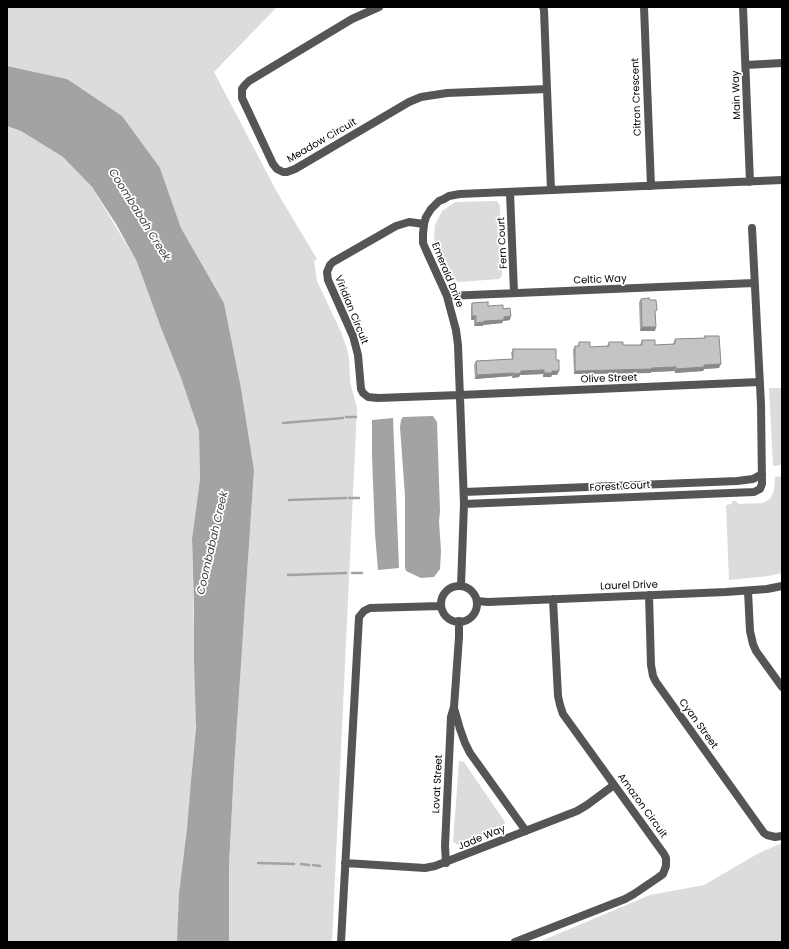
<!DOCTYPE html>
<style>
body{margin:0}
#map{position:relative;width:789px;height:949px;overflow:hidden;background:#fff;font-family:Poppins,sans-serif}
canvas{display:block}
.frame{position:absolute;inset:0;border:8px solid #000;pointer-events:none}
</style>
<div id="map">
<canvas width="789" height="949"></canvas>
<div class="frame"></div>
</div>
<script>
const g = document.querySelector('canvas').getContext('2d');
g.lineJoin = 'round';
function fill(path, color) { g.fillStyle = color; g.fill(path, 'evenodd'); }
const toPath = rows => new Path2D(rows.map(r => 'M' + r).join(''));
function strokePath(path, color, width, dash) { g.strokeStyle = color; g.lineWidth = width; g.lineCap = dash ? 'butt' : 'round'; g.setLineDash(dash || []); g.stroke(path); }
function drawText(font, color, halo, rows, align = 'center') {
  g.font = font + ' Poppins,sans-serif'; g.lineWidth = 3.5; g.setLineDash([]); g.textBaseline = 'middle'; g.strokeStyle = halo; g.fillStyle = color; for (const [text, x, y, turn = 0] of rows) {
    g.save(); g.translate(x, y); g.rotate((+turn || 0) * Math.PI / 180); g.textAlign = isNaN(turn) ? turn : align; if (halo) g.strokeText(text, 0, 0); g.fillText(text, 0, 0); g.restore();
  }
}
fill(toPath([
 [7,7,277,7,214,72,277,192,317,259,314,261,317,281,341,332,347,349,349,359,350,382,357,408,332,942,229,942,229,866,234,769,254,470,241,388,224,303,181,228,160,168,67,79,7,66],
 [7,126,21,131,63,157,92,187,137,262,161,328,181,378,199,431,200,479,192,539,196,723,178,942,7,942],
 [497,201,500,206,502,275,499,279,459,282,450,277,434,240,435,225,442,211,455,202],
 [769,388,782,388,782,465,773,466],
 [782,476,782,573,769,576,729,580,726,505,731,504,733,501,736,501,739,504,763,503,770,499,774,491,775,477],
 [459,761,464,762,505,822,503,827,459,845,453,842],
 [782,843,782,942,539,942,650,895,704,885,759,853]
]), '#dcdcdc');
fill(toPath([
 [7,66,67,79,122,116,160,168,181,228,224,303,241,388,254,470,234,769,229,866,229,942,177,942,179,894,187,829,191,781,196,727,194,661,194,609,192,539,200,479,199,431,181,378,161,328,137,262,116,224,92,187,63,157,21,131,7,126],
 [433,416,437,422,440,511,439,521,441,551,440,569,434,577,421,578,406,571,405,567,405,496,400,427,401,420,403,417],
 [393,418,399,568,378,570,375,534,372,456,372,420]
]), '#a3a3a3');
strokePath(toPath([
 [346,417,356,417],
 [283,423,343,418],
 [349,498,359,498],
 [289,500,346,498],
 [352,573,362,573],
 [288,575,346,573],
 [258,863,294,864],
 [301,864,309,865],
 [313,865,320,866]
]), '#a3a3a3', 2.5);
strokePath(toPath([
 [379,7,352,19,249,81,245,85,242,89,242,98,273,164,277,169,283,172,287,172,295,169,409,102,421,97,447,93,547,89],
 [543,7,544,10,547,89,551,190],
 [644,7,651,186],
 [743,7,750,182],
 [746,65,782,63],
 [510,192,514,293],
 [424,224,409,222,396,226,333,262,330,265,327,272,328,280,353,336,358,355,361,389,363,393,368,397,378,398,460,395,759,382],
 [447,296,754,283],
 [464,492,737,481,753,479,762,474],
 [464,504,754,492,760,489,762,484,761,405,752,228],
 [461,586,464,504,458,345,456,330,449,304,447,296,426,250,423,243,423,234,424,224,426,217,431,209,439,201,444,199,449,196,460,194,782,180],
 '441 604a18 18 0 1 1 36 0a18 18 0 1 1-36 0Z',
 [748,591,750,631,753,644,756,651,782,687],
 [649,595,651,665,653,676,656,682,764,833,767,835,775,837,782,836],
 [477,601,488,602,726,592,767,589,782,586],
 [454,708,460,729,465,743,470,753,526,831],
 [345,863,425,868,435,866,577,811,587,805,614,785],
 [446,863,445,846,451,717,454,707,459,637,459,621],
 [341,942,359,617,364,611,370,608,441,606],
 [515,942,625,899,634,894,659,877,663,874,666,866,666,858,664,854,563,714,560,705,558,696,553,599]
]), '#555', 8);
fill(toPath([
 [641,299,656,314,655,331,640,331,639,302],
 [472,303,503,309,510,320,503,321,502,323,483,325,483,326,474,326,474,320,471,320,471,307],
 [705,336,719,368,704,369,703,371,675,373,674,371,651,372,651,373,574,374,573,350,575,346,578,346,579,342,590,347,607,346,609,342,623,345,640,345,642,340,655,345,673,344,675,339,704,338],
 [513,349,556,360,557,375,552,375,551,377,543,377,543,374,520,375,519,377,512,378,512,376,475,379,474,365,476,361,512,359,511,353]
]), '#a9a9a9');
fill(toPath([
 [472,316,476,316,474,320,471,320],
 [511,316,510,320,503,321,502,323,483,325,483,326,474,326,476,323,504,317],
 [642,327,656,327,655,331,640,331],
 [721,364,719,368,704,369,703,371,675,373,676,369,704,365],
 [676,367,674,371,651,372,651,373,574,374,575,371,652,368],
 [544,370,543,374,520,375,519,377,512,378,514,374,521,371],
 [552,371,559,371,557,375,552,375,551,377,543,377,544,373],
 [514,373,512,376,475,379,477,375]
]), '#898989');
const building = toPath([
 [649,298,650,300,656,300,657,310,655,311,656,327,642,327,641,299,649,298],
 [488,302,488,306,503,305,503,309,510,308,511,316,504,317,504,320,484,321,484,322,476,323,476,316,472,316,472,303,488,302],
 [705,336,719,336,721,364,704,365,704,367,676,369,676,367,652,368,652,369,575,371,575,346,579,346,579,342,590,342,590,347,609,346,609,342,623,342,623,345,642,345,642,340,655,340,655,345,675,344,675,339,705,338,705,336],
 [513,349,556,349,556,360,559,360,559,371,552,371,552,373,544,373,544,370,521,371,521,373,514,374,514,373,477,375,476,361,513,359,513,349]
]);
fill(building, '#c4c4c4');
strokePath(building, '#898989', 1);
drawText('10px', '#000', '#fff', [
 ["Main Way",737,95,-92],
 ["Citron Crescent",637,97,-92],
 ["Meadow Circuit",322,141,-30],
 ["Fern Court",503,243,-93],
 ["Emerald Drive",447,275,68],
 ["Celtic Way",600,280,-2],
 ["Viridian Circuit",351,310,68],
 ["Olive Street",609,379,-2],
 ["Forest Court",620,487,-3],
 ["Laurel Drive",629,586,-2],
 ["Cyan Street",698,724,54],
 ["Lovat Street",438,784,-87],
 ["Amazon Circuit",642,806,54],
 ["Jade Way",482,838,-22]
]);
drawText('italic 11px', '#444', '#fff', [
 ["Coombabah Creek",139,215,58],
 ["Coombabah Creek",213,543,-77]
]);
</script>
